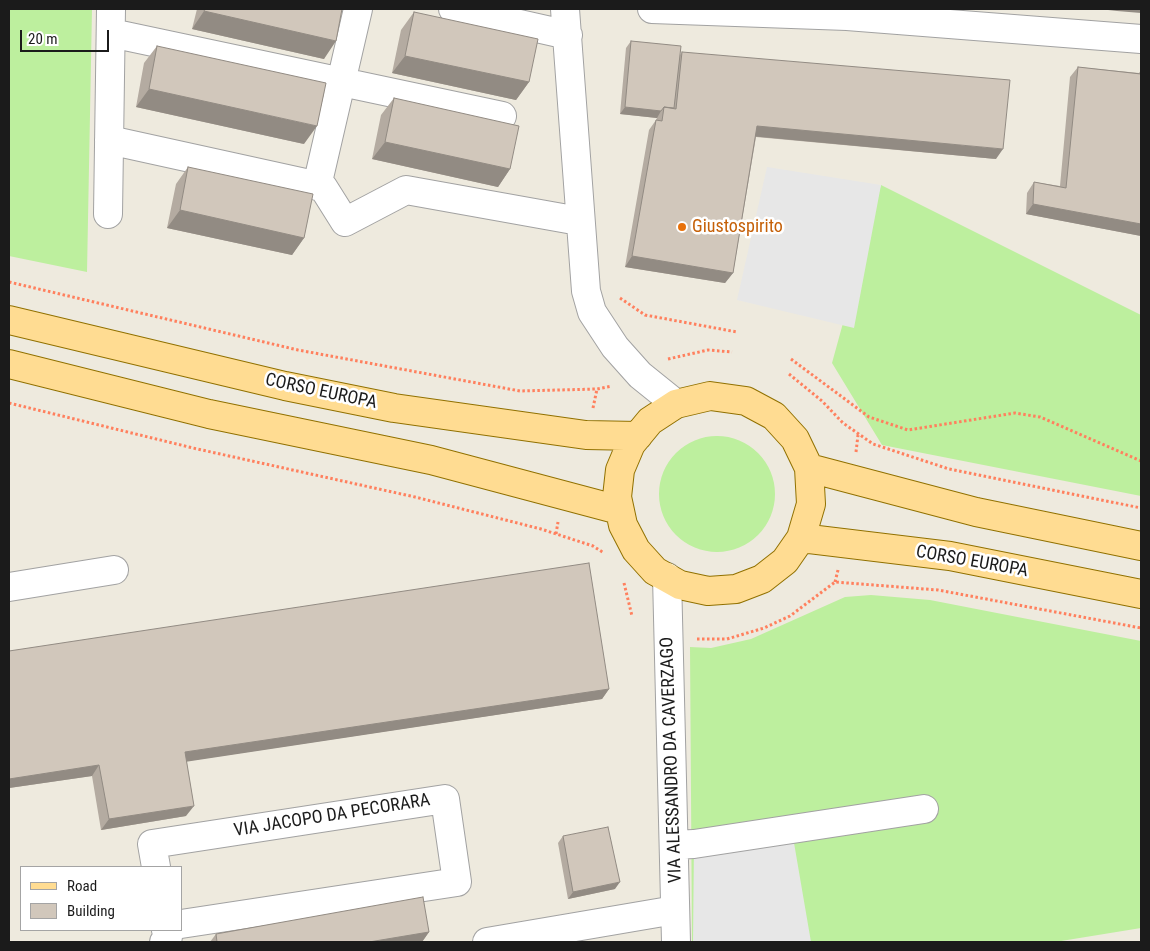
<!DOCTYPE html>
<style>
body{margin:0}
#map{position:relative;width:1150px;height:951px;overflow:hidden;background:#eeeade;font-family:"Roboto Condensed",sans-serif}
canvas{display:block}
.frame{position:absolute;inset:0;border:10px solid #1b1b1b;pointer-events:none}
.legend{position:absolute;left:20px;top:866px;width:162px;height:65px;box-sizing:border-box;background:#fff;border:1px solid #a4a4a4;margin:0;padding:6px 9px;list-style:none;font-size:15px;color:#1b1b1b}
.legend li{display:flex;align-items:center;gap:10px;height:25px}
.legend b{width:25px;border:1px solid #a4a4a4}
.scale{position:absolute;left:20px;top:30px;width:89px;height:22px;box-sizing:border-box;border:2px solid #1b1b1b;border-top:0;padding-left:6px;font-size:15px;line-height:18px;white-space:nowrap;color:#1b1b1b;-webkit-text-stroke:4px #fff;paint-order:stroke}
</style>
<div id="map">
<canvas width="1150" height="951"></canvas>
<div class="frame"></div>
<ul class="legend">
<li><b style="height:6px;background:#ffdc92"></b>Road</li>
<li><b style="height:14px;background:#d1c7bb"></b>Building</li>
</ul>
<div class="scale">20 m</div>
</div>
<script>
const g = document.querySelector('canvas').getContext('2d');
g.lineJoin = 'round';
function fill(path, color) { g.fillStyle = color; g.fill(path, 'evenodd'); }
const toPath = rows => new Path2D(rows.map(r => 'M' + r).join(''));
function strokePath(path, color, width, dash) { g.strokeStyle = color; g.lineWidth = width; g.lineCap = dash ? 'butt' : 'round'; g.setLineDash(dash || []); g.stroke(path); }
function drawText(font, color, halo, rows, align = 'center') {
  g.font = font + ' "Roboto Condensed",sans-serif'; g.lineWidth = 5; g.setLineDash([]); g.textBaseline = 'middle'; g.strokeStyle = halo; g.fillStyle = color; for (const [text, x, y, turn = 0] of rows) {
    g.save(); g.translate(x, y); g.rotate((+turn || 0) * Math.PI / 180); g.textAlign = isNaN(turn) ? turn : align; if (halo) g.strokeText(text, 0, 0); g.fillText(text, 0, 0); g.restore();
  }
}
fill(toPath([
 [9,9,92,9,87,272,9,256],
 [881,185,1141,315,1141,496,882,445,832,363],
 '659 494a58 58 0 1 1 116 0a58 58 0 1 1-116 0Z',
 [871,595,930,600,1141,641,1141,928,1055,942,692,942,690,647,711,648,751,639,845,597]
]), '#bdef9e');
fill(toPath([
 [767,167,881,185,854,328,737,300],
 [793,837,811,942,693,942,694,844]
]), '#e7e7e7');
const minor = toPath([
 [453,9,568,35],
 [565,9,586,291,592,312,615,347,640,375,676,404],
 [652,9,847,16,1141,39],
 [111,33,502,116],
 [109,140,323,187,345,222,406,190,579,221],
 [317,186,358,9],
 [108,214,111,9],
 [667,577,676,942],
 [9,587,114,570],
 [674,845,694,844,924,809],
 [156,867,152,844,445,799,457,882,181,924],
 [164,942,168,937,166,930],
 [487,942,675,910]
]);
const major = toPath([
 [9,320,285,386,394,408,586,435,638,436],
 [9,364,209,414,431,460,619,510],
 [809,468,811,504,801,538,785,561,762,579,736,589,708,591,680,585,655,571,636,550,623,525,617,497,620,470,631,444,650,421,676,404,710,396,746,401,774,416,795,439,809,468,976,512,1141,546],
 [801,538,950,556,1141,594]
]);
strokePath(minor, '#a2a2a2', 30);
strokePath(major, '#917100', 30);
strokePath(toPath([
 [9,282,298,350,520,391,597,389,612,386],
 [620,298,645,315,737,332],
 [668,359,708,350,732,352],
 [791,359,869,417,908,430,1015,413,1040,417,1141,461],
 [789,374,822,401,843,423,873,444,949,469,1141,508],
 [9,403,193,448,415,497,541,529,593,546,604,553],
 [593,408,597,389],
 [856,452,858,435],
 [556,534,558,522],
 [835,582,838,570],
 [624,583,632,616],
 [697,639,727,639,764,628,790,616,835,582,938,590,1141,628]
]), '#ff805e', 3, [2.5, 2.5]);
strokePath(minor, '#fff', 28);
strokePath(major, '#ffdc92', 28);
fill(toPath([
 [197,9,342,9,324,59,192,29],
 [414,12,529,82,516,100,392,73,401,30],
 [631,41,680,55,682,52,996,159,756,137,733,273,725,283,625,267,649,130,656,120,657,118,620,114,626,48],
 [157,46,304,144,136,107,144,63],
 [1078,67,1139,73,1141,70,1141,236,1026,214,1027,193,1034,182,1060,186,1070,77],
 [394,98,510,169,498,187,372,159,381,115],
 [188,167,304,238,292,255,167,228,176,184],
 [9,651,609,689,602,699,187,761,186,816,101,830,92,776,9,788],
 [563,836,615,889,568,899,558,843],
 [429,932,422,942,210,942,216,934]
]), '#b4aba1');
fill(toPath([
 [1099,9,1118,9,1117,11],
 [1118,9,1141,9,1141,13,1117,11],
 [204,11,336,41,324,59,192,29],
 [405,56,529,82,516,100,392,73],
 [149,89,317,126,304,144,136,107],
 [625,107,661,111,657,118,620,114],
 [757,126,1003,149,996,159,750,136],
 [385,142,510,169,498,187,372,159],
 [1033,204,1141,224,1141,236,1026,214],
 [180,210,304,238,292,255,167,228],
 [632,256,733,273,725,283,625,267],
 [609,689,602,699,178,763,185,752],
 [99,765,92,776,9,788,9,779],
 [194,806,186,816,101,830,109,819],
 [620,882,615,889,568,899,573,892],
 [429,932,422,942,369,942]
]), '#928b83');
const building = toPath([
 [205,9,342,9,336,41,204,11,205,9],
 [414,12,538,39,529,82,405,56,414,12],
 [631,41,681,46,674,108,664,107,661,111,625,107,631,41],
 [157,46,326,83,317,126,149,89,157,46],
 [682,52,1010,80,1003,149,757,126,733,273,632,256,656,120,662,121,664,107,676,109,682,52],
 [1078,67,1141,74,1141,224,1033,204,1034,182,1066,188,1078,67],
 [394,98,519,126,510,169,385,142,394,98],
 [188,167,313,194,304,238,180,210,188,167],
 [589,563,609,689,185,752,194,806,109,819,99,765,9,779,9,651,589,563],
 [608,827,620,882,573,892,563,836,608,827],
 [423,897,429,932,369,942,217,942,216,934,423,897]
]);
fill(building, '#d1c7bb');
strokePath(building, '#928b83', 1);
for (const [x, y, r, color] of [
 [682,227,5,"#e8710a"]
]) { const dot = new Path2D(); dot.arc(x, y, r, 0, 2 * Math.PI); g.fillStyle = color; g.fill(dot); strokePath(dot, '#fff', 2); }
drawText('18px', '#c56008', '#fff', [
 ["Giustospirito",692,227]
], 'left');
drawText('18px', '#1b1b1b', '#fff', [
 ["CORSO EUROPA",321,392,12],
 ["CORSO EUROPA",972,562,10],
 ["VIA ALESSANDRO DA CAVERZAGO",672,760,-92],
 ["VIA JACOPO DA PECORARA",332,816,-9]
]);
</script>
